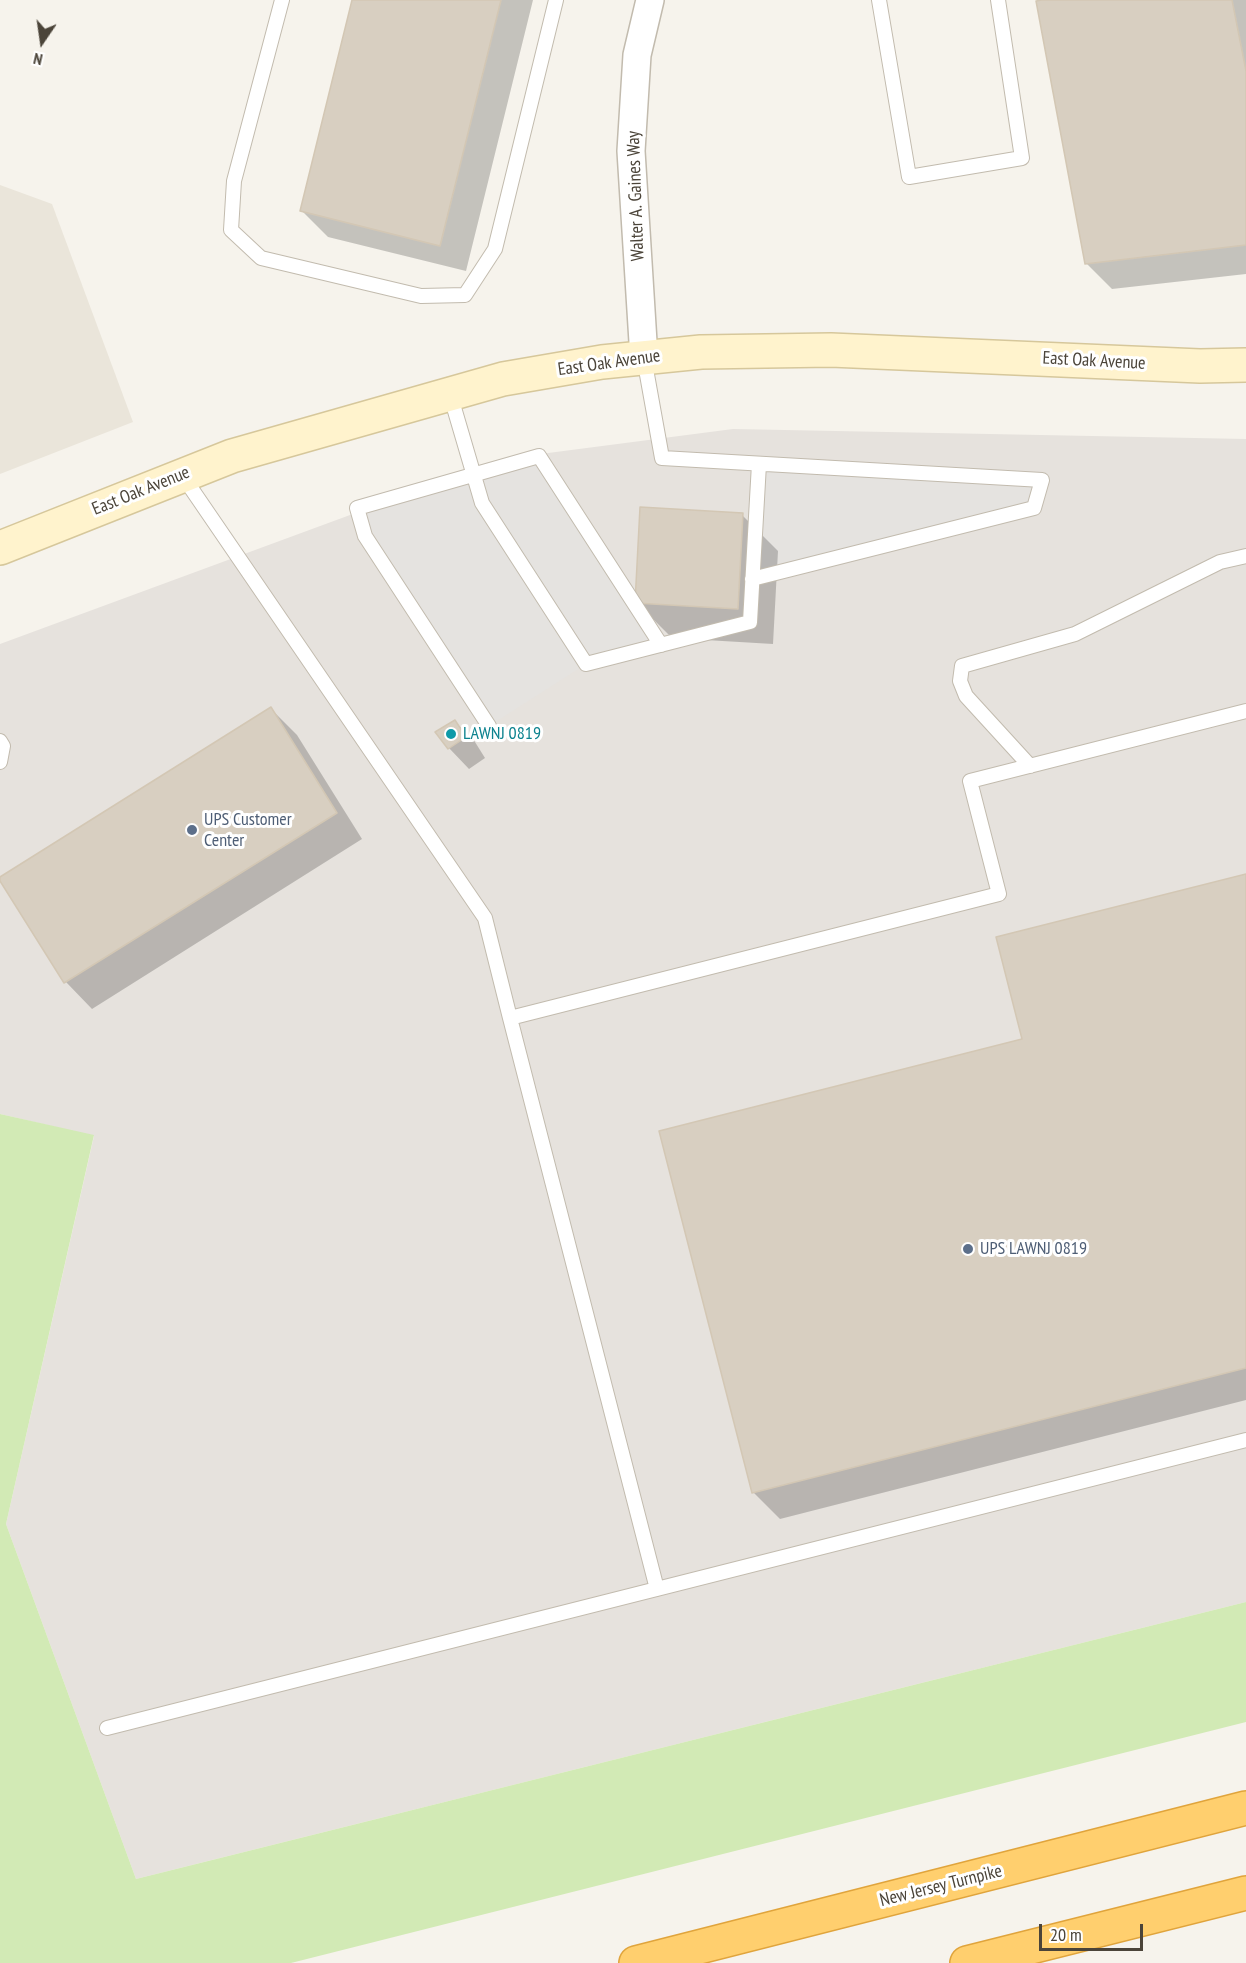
<!DOCTYPE html>
<style>
body{margin:0}
#map{position:relative;width:1246px;height:1963px;overflow:hidden;background:#f6f3ec;font-family:"PT Sans Narrow",sans-serif}
canvas{display:block}
.north{position:absolute;left:12px;top:12px;width:60px;height:60px;-webkit-text-stroke:4px #fff;paint-order:stroke;rotate:193deg;font-size:16px;font-weight:700;line-height:24px;text-align:center;color:#4b4439}
.north::after{content:'';display:block;margin:auto;width:21px;height:27px;background:#4b4439;clip-path:polygon(50% 0,100% 100%,50% 72%,0 100%)}
.scale{position:absolute;left:1039px;top:1924px;width:104px;height:27px;box-sizing:border-box;border:3px solid #4b4439;border-top:0;padding-left:8px;font-size:18px;line-height:21px;white-space:nowrap;color:#4b4439;-webkit-text-stroke:4px #fff;paint-order:stroke}
</style>
<div id="map">
<canvas width="1246" height="1963"></canvas>
<div class="north">N</div>
<div class="scale">20 m</div>
</div>
<script>
const g = document.querySelector('canvas').getContext('2d');
g.lineJoin = 'round';
function fill(path, color) { g.fillStyle = color; g.fill(path, 'evenodd'); }
const toPath = rows => new Path2D(rows.map(r => 'M' + r).join(''));
function strokePath(path, color, width, dash) { g.strokeStyle = color; g.lineWidth = width; g.lineCap = dash ? 'butt' : 'round'; g.setLineDash(dash || []); g.stroke(path); }
function drawText(font, color, halo, rows, align = 'center') {
  g.font = font + ' "PT Sans Narrow",sans-serif'; g.lineWidth = 6; g.setLineDash([]); g.textBaseline = 'middle'; g.strokeStyle = halo; g.fillStyle = color; for (const [text, x, y, turn = 0] of rows) {
    g.save(); g.translate(x, y); g.rotate((+turn || 0) * Math.PI / 180); g.textAlign = isNaN(turn) ? turn : align; if (halo) g.strokeText(text, 0, 0); g.fillText(text, 0, 0); g.restore();
  }
}
fill(toPath([
 [0,185,52,204,133,422,0,474]
]), '#eae5da');
fill(toPath([
 [733,429,1246,439,1246,1602,136,1879,6,1524,94,1136,0,1114,0,644,502,459]
]), '#e6e2dd');
fill(toPath([
 [0,1114,94,1135,6,1524,136,1879,1246,1602,1246,1722,291,1963,0,1963]
]), '#d2eab5');
fill(toPath([
 [539,456,661,645,586,664,489,726,365,536,357,508],
 [759,464,1042,480,1034,508,752,579]
]), '#e5e3e0');
fill(toPath([
 [354,0,533,0,466,271,328,237,302,211],
 [1050,0,1246,0,1246,274,1112,289,1086,263],
 [742,515,778,551,773,644,672,638,636,602],
 [271,709,297,735,362,839,92,1009,66,982,0,879],
 [454,721,475,742,485,758,469,769,449,748],
 [1246,876,1246,1400,780,1519,753,1492,1024,1040]
]), '#0003');
const building = toPath([
 [352,0,501,0,440,246,300,211,352,0],
 [1042,0,1232,0,1246,71,1246,245,1085,264,1036,1,1042,0],
 [640,507,743,513,738,609,635,603,640,507],
 [271,707,337,813,64,983,0,881,0,877,271,707],
 [455,720,466,737,448,749,435,732,455,720],
 [1246,874,1246,1368,752,1493,659,1131,1022,1039,996,937,1246,874]
]);
fill(building, '#d8cfc1');
strokePath(building, '#d3c7b4', 1.5);
const lane = toPath([
 [282,0,234,181,231,230,261,258,421,296,465,295,495,249,556,0],
 [879,0,909,177,1022,158,998,0],
 [644,358,662,458,1042,480,1034,508,752,579],
 [450,394,482,503,586,664,750,622,759,464],
 [182,475,485,918,510,1018],
 [489,726,365,536,357,508,539,456,661,645],
 [0,741,3,746,0,762],
 [1030,766,966,696,960,681,962,666,1075,634,1220,562,1246,556],
 [657,1589,510,1018,999,894,970,781,1246,711],
 [107,1728,1246,1440]
]);
const street = toPath([
 [644,358,631,151,637,55,650,0]
]);
const secondary = toPath([
 [0,548,232,456,503,379,602,362,701,352,831,350,1200,366,1246,365]
]);
const highway = toPath([
 [636,1963,1246,1808],
 [967,1963,1246,1893]
]);
strokePath(lane, '#c2bbae', 16);
strokePath(street, '#c2bbae', 30);
strokePath(secondary, '#d6c79b', 36);
strokePath(highway, '#e0a43c', 36);
strokePath(lane, '#fff', 14);
strokePath(street, '#fff', 27);
strokePath(secondary, '#fff3cd', 33);
strokePath(highway, '#ffcf6e', 33);
for (const [x, y, r, color] of [
 [451,734,6,"#0f9aa8"],
 [192,830,6,"#5c6f8a"],
 [968,1249,6,"#5c6f8a"]
]) { const dot = new Path2D(); dot.arc(x, y, r, 0, 2 * Math.PI); g.fillStyle = color; g.fill(dot); strokePath(dot, '#fff', 2); }
drawText('18px', '#4b4439', '#fff', [
 ["Walter A. Gaines Way",636,196,-92],
 ["East Oak Avenue",1094,361,3],
 ["East Oak Avenue",609,363,-8],
 ["East Oak Avenue",141,491,-22],
 ["New Jersey Turnpike",941,1886,-14]
]);
drawText('18px', '#0d838f', '#fff', [
 ["LAWNJ 0819",463,734]
], 'left');
drawText('18px', '#4e5e75', '#fff', [
 ["UPS Customer",204,820],
 ["Center",204,841],
 ["UPS LAWNJ 0819",980,1249]
], 'left');
</script>
